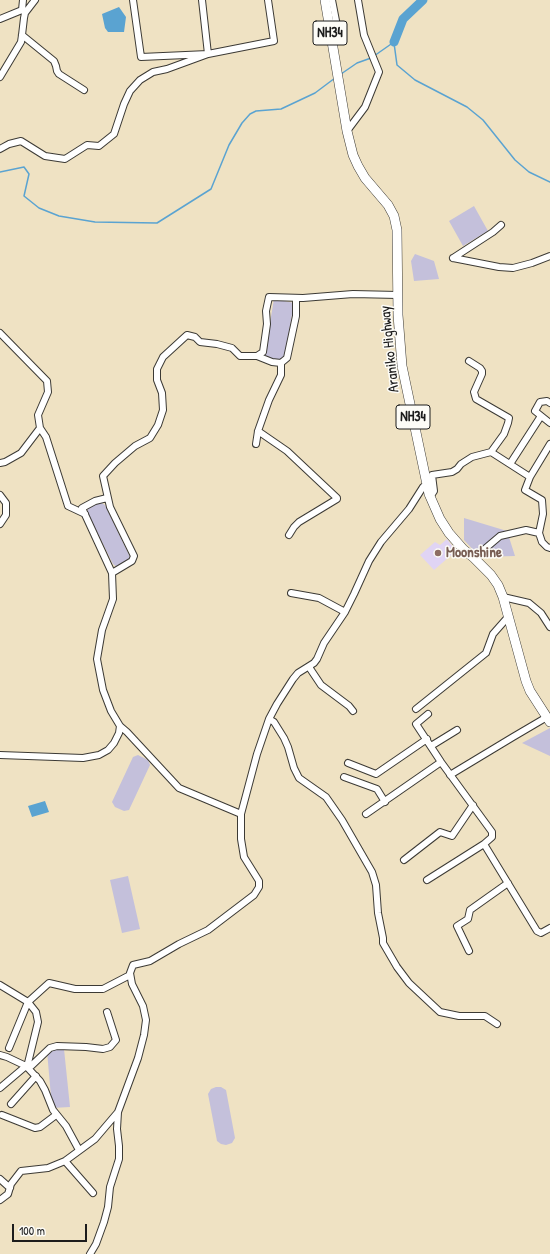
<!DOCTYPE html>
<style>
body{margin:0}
#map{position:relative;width:550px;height:1254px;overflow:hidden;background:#efe2c3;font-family:"Patrick Hand",sans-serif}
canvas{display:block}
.scale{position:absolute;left:12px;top:1224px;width:75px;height:18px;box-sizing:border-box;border:2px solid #1c1c1c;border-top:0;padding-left:5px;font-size:12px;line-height:14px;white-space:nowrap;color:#1c1c1c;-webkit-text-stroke:3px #fdfcf7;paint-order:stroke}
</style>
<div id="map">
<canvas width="550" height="1254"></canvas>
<div class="scale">100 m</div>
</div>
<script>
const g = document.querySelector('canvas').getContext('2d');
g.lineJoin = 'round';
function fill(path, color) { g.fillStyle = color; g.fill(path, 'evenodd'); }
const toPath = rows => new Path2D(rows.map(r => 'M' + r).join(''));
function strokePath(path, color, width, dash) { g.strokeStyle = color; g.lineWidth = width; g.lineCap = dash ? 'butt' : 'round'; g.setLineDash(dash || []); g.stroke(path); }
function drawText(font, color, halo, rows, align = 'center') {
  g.font = font + ' "Patrick Hand",sans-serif'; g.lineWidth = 3; g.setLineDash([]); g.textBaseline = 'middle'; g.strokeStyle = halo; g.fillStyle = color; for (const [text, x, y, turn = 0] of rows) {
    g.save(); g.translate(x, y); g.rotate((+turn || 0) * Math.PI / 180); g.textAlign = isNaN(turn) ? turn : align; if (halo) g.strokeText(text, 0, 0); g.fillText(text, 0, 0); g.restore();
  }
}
fill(toPath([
 [447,539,456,551,434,570,420,555,435,542,440,545]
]), '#e0d4f4');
fill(toPath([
 [474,206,488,231,463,246,449,221],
 [415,254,434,261,439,279,414,281,411,261],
 [274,299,294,303,284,361,264,358],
 [100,502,105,505,130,557,128,562,118,568,113,564,87,512,89,507],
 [464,518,507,531,515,556,480,557,464,540],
 [550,728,550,756,522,743],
 [138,755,148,760,150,765,129,810,124,811,115,807,112,802,133,757],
 [128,876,140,929,122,933,110,880],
 [64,1049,70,1107,52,1108,47,1051],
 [216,1087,221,1087,226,1090,235,1138,232,1143,226,1145,221,1144,217,1141,208,1094,211,1089]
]), '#c4c0db');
fill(toPath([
 [119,7,126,17,124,32,108,32,105,28,102,14],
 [45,801,49,812,32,817,28,806]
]), '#5aa3d1');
strokePath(toPath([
 [394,43,397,65,415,80,467,107,483,120,515,160,529,172,550,182],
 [374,56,394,42],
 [341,74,357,63,371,58],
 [0,172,24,167,29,174,24,196,39,208,59,216,95,222,157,223,211,189,229,145,242,123,250,114,256,111,281,109,315,93,335,78]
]), '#5aa3d1', 1.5);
strokePath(toPath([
 [394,42,403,19,423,0]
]), '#5aa3d1', 9);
const minor = toPath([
 [133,0,141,57,208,54,274,41,268,0],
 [22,10,23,0],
 [0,19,22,10],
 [22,35,54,61,56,66,57,71,59,74,84,90],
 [332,43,339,36,332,0],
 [0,77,21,42,22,35,24,18,25,13,35,0],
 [347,131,365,107,379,72,364,35,358,0],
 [0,149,9,144,21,141,45,156,65,159,87,145,99,146,114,134,124,104,130,91,140,80,153,72,167,69,208,54,202,0],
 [453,258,499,267,513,268,532,263,550,256],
 [453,258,493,232,501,225],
 [0,333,47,381,48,392,38,415,40,428,21,453,5,462,0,463],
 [257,356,272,362,281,363,287,358,296,316,296,298],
 [469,361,480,368,482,371,482,374,474,392,476,399,509,418,508,423,504,434,491,452],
 [550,403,547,401,540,402,535,411,550,423],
 [40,428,46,437,68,506,85,514],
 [258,431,287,451,337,498,337,499,299,522,294,527,289,535],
 [256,444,258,431,269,400,281,375,281,363],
 [510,464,541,416],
 [429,494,432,494,434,491,432,475,452,472,457,469,461,464,472,457,491,452,530,477],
 [0,495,6,503,6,515,0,524],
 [107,498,95,501,82,508,112,573,113,599,102,630,97,659,103,690,111,711,120,726,127,732,179,788,241,814],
 [539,533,543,514,542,500,525,490,530,477,550,444],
 [474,558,500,536,526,530,539,533,542,542,547,547,550,548],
 [112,573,132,561,134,556,110,507,103,476,115,463,135,446,150,438,158,425,163,410,162,393,157,380,157,369,163,357,187,335,195,337,200,342,217,344,232,348,240,356,257,356,263,352,267,324,266,311,269,297,303,298,353,294,398,295],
 [291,593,319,598,345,612],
 [503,597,529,603,541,613,550,627],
 [309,667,321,685,349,706,353,711],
 [416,709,486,653,493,634,508,617],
 [428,714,416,724,441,762,492,832,492,837,484,844],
 [269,719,274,722,284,738,288,747,294,768,299,778,326,797,342,820,372,872,376,885,378,913,383,938,383,943,397,967,409,983,440,1012,459,1016,485,1016,497,1024],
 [431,746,457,730],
 [0,755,83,758,99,755,108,750,114,743,119,733,120,726],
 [348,763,376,774,427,739],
 [450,775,513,737,547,717],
 [344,777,377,789,385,802],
 [366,814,441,762],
 [404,860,440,832,452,836,473,805],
 [427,880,484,844,537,931,541,933,550,928],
 [469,951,457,926,468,919,470,910,508,883],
 [0,985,28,1002,36,1012,38,1022,28,1063,26,1066,40,1081,45,1090,53,1110,66,1126,79,1150],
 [9,1048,28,1002,49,983,75,989,103,989,130,975],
 [0,1055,7,1057,26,1066,0,1088],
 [29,1068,50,1048,57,1046,86,1047,103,1049,110,1047,116,1040,107,1012],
 [11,1104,36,1076],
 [2,1115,35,1128,40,1127,56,1115],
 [65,1161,93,1193],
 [0,1179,10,1188],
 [0,1200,8,1194,11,1184,21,1171,48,1168,65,1161,95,1139,118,1112],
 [90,1254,96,1244,104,1222,108,1207,110,1187,119,1159,119,1146,117,1129,118,1112,138,1058,144,1035,146,1020,143,1006,132,984,130,973,133,965,150,961,179,944,208,930,254,895,259,887,259,881,244,857,241,839,241,814,257,754,269,719,277,704,293,679,298,673,314,663,317,659,324,643,345,612,354,594,369,561,381,542,409,509,423,487,427,485]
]);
const highway = toPath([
 [325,0,347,131,353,155,358,166,365,178,388,205,394,216,397,230,398,315,402,366,429,494,440,519,449,533,463,549,474,558,491,575,498,585,503,597,526,681,530,691,550,722]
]);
strokePath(minor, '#3c3a35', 8);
strokePath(highway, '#3c3a35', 10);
strokePath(minor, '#fff', 6);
strokePath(highway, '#fff', 9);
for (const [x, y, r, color] of [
 [438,553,4,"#8d6e63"]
]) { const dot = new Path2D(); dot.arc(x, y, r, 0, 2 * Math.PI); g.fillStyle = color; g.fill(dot); strokePath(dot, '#fdfcf7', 1.5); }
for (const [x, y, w] of [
 [330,33,34],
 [413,417,34]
]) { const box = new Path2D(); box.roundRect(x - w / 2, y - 12, w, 24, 3); g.fillStyle = '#fdfcf7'; g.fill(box); strokePath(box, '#1c1c1c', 1); }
drawText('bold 14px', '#1c1c1c', null, [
 ["NH34",330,33],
 ["NH34",413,417]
]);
drawText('15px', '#1c1c1c', '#fdfcf7', [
 ["Araniko Highway",390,349,-96]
]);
drawText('bold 15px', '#785e54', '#fdfcf7', [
 ["Moonshine",446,553]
], 'left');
</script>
